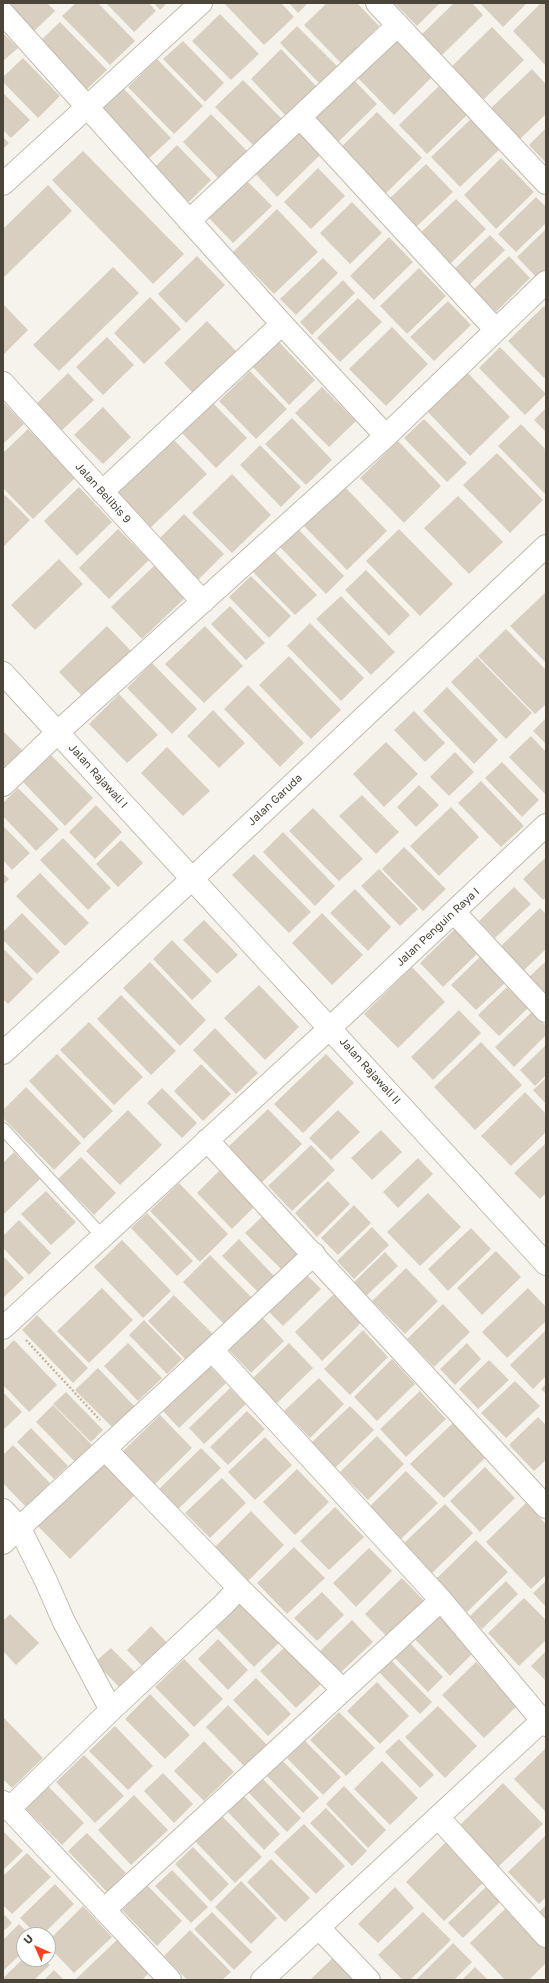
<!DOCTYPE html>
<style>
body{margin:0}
#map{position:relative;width:549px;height:1983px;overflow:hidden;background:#f6f3ec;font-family:"Golos Text",sans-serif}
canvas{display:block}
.frame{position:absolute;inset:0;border:4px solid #4b4439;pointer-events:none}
.north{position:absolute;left:16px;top:1927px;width:40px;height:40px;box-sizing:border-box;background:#fff;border:1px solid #b7b4b0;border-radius:50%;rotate:315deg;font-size:11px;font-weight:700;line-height:16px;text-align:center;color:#4b4439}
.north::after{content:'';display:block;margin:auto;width:14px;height:18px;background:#fc3f1d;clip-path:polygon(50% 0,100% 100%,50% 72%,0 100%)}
</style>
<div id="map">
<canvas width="549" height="1983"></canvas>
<div class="frame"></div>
<div class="north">U</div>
</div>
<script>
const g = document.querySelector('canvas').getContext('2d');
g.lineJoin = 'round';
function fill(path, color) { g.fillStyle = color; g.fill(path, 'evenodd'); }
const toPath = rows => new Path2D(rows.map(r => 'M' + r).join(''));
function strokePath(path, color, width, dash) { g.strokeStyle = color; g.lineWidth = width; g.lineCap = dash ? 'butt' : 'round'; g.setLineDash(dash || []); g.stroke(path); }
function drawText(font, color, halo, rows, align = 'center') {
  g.font = font + ' "Golos Text",sans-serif'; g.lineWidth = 4; g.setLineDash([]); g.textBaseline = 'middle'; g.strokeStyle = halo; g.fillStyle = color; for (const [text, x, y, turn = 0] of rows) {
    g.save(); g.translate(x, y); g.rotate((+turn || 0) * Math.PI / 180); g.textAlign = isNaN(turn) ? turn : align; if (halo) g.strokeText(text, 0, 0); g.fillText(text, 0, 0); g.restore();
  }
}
fill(toPath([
 [3,3,47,3,55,11,32,33],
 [76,3,98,3,135,41,110,65,62,16],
 [106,3,149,3,156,11,134,32],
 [154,3,167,3,160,10],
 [226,3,281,3,294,17,264,45,225,4],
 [289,3,308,3,298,13],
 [327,3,357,3,379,26,341,63,304,25],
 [394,3,440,3,417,26],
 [454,3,472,3,483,15,440,57,420,36],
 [480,3,527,3,503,27],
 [541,3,546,3,546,66,513,31],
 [220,14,259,54,231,80,192,41],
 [60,22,107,70,85,91,38,43],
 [297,26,337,66,319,83,280,43],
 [492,27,524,60,481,102,449,69],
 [3,33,18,48,3,61],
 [397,34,435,74,394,115,355,75],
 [183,41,224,83,205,102,163,59],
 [281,49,318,88,288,118,251,79],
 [23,58,60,96,38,118,3,82,3,77],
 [157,59,203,106,174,134,128,87],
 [532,69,546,84,546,114,520,139,490,109],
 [352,78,377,104,333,147,308,121],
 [243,80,282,119,254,146,215,107],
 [439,86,467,115,427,154,399,125],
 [123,88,171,138,145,162,97,113],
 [3,93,30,120,11,138,3,130],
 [377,112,422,158,382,197,337,151],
 [211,114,247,151,219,179,183,142],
 [472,118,501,148,460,187,431,157],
 [295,128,321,154,277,197,252,170],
 [546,128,546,163,529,145],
 [3,137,9,143,3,149],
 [177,145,211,180,189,202,155,167],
 [83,151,184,254,153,284,52,180],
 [501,158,534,192,496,229,464,195],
 [426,164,453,192,415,228,388,200],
 [318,168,345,196,311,229,284,202],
 [245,179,272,206,233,243,207,216],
 [48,185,72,211,3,278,3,229],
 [536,197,546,207,546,223,516,252,498,234],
 [456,199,486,229,446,268,416,237],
 [352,202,382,233,350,264,320,233],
 [277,209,318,252,274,294,233,252],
 [546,229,546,271,538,279,517,257],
 [490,235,505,250,467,287,451,272],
 [389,237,413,262,374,300,350,276],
 [197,256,225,285,186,323,158,294],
 [509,256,530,278,496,312,473,290],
 [323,258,338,273,296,315,280,299],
 [113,267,139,293,59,371,33,345],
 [419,268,446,296,407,334,380,306],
 [343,280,355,293,312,335,300,322],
 [150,297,181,329,144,364,114,333],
 [358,298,382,322,340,362,317,338],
 [448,301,471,325,434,361,410,337],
 [3,304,28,330,3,355],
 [544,306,546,309,546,376,544,378,508,341],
 [207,321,238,353,195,395,164,363],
 [392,327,428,364,386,406,349,369],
 [107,337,134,365,103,395,76,367],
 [278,341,315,380,289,405,252,366],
 [500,347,546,394,525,415,479,368],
 [250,371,287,409,256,439,219,401],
 [467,372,510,417,470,456,427,411],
 [68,373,94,400,60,432,34,406],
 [322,387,356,421,329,447,295,413],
 [211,401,247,438,216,468,180,431],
 [3,402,24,424,3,444],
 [103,407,131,437,103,464,74,435],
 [546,408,546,432,534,420],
 [292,418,332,460,306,485,265,444],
 [424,419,467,463,447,482,404,438],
 [521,424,546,450,546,495,498,446],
 [28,429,76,477,33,519,3,488,3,453],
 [173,439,207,474,147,531,114,496],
 [398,441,441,486,404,523,360,478],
 [260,445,301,487,281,507,240,465],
 [497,453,543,500,510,533,463,485],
 [232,474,271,515,232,553,192,513],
 [344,486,387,531,347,570,304,526],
 [79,487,112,522,77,556,44,521],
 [5,495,30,520,3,547,3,497],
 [458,496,503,542,469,574,424,528],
 [184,514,224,554,196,582,156,542],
 [118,529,149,560,109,599,79,568],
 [298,529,344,576,326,594,280,547],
 [399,529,453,584,420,616,366,561],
 [274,551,317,595,295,615,253,572],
 [59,559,83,584,35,630,11,605],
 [156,564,187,596,142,639,111,607],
 [366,570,410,615,389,636,345,590],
 [251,576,291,616,269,638,229,597],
 [546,592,546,663,510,626],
 [341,596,395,652,371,675,316,619],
 [230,606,265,643,246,660,211,624],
 [310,623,364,678,341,701,287,646],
 [107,626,131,651,83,697,59,672],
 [205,626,243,666,204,703,165,664],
 [506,629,546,670,546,704,535,714,478,656],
 [289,656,341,710,311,739,259,685],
 [477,657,532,713,506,739,451,682],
 [152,663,197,709,172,734,127,688],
 [248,685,304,743,280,767,224,709],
 [447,687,498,740,474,764,423,711],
 [119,694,158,735,127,763,89,724],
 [213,710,245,743,219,768,187,736],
 [414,711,445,743,425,762,394,730],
 [546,718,546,744,533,731],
 [3,731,24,752,3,773],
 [531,736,546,752,546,795,509,757],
 [386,742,418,774,384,807,353,774],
 [167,747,210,791,183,816,141,773],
 [455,752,474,772,449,796,430,777],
 [51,755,93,798,65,826,23,782],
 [502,762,539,800,522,817,485,778],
 [481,781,524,826,501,847,458,803],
 [419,785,439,805,416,827,397,807],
 [18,788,59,829,36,851,3,816,3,803],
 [362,795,399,832,376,854,339,816],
 [96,805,122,832,95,859,69,832],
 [451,807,479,837,439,876,410,846],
 [313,808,363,859,339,881,289,831],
 [3,826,30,853,12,870,3,860],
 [283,832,335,886,315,906,263,852],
 [63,838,111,888,88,910,40,860],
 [121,840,143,863,118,887,96,864],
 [404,847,446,889,423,911,382,869],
 [254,854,311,912,289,933,232,875],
 [546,857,546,897,543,900,523,879],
 [379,869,418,909,400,926,361,886],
 [3,873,9,879,3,885],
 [40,873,89,923,65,946,16,896],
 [514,887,531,904,495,938,479,921],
 [355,889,391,927,368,951,330,913],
 [540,908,546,914,546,949,521,973,498,949],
 [22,913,60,952,37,974,3,940,3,932],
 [322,913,363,955,332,985,292,943],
 [204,920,238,955,217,974,183,940],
 [456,928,479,952,443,987,420,963],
 [172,940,212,981,192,1000,153,959],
 [3,948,33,979,8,1004,3,999],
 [482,955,507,981,476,1010,451,985],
 [546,961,546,997,528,978],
 [150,962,206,1020,180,1046,123,988],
 [412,967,445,1002,398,1048,364,1014],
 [259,985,299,1027,265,1060,224,1018],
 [507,987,528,1008,499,1036,478,1015],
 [121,995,176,1051,151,1075,97,1019],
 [459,1010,481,1033,433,1080,411,1057],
 [532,1012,546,1026,546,1035,514,1067,495,1047],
 [89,1022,143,1077,114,1105,60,1050],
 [215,1028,258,1073,236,1094,193,1050],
 [481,1042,522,1085,475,1130,434,1087],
 [546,1045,546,1075,535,1086,520,1070],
 [57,1054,113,1111,84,1139,29,1081],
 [326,1054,354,1083,303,1133,274,1104],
 [201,1064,231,1094,203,1121,174,1091],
 [546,1078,546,1104,533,1090],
 [26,1087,81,1143,54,1170,3,1118,3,1110],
 [162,1088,197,1123,182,1138,147,1103],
 [525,1092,546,1114,546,1132,511,1166,481,1136],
 [268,1109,302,1144,260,1184,226,1149],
 [128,1110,162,1145,120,1185,86,1151],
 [338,1110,360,1132,331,1160,309,1138],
 [381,1130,402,1152,372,1180,351,1158],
 [546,1143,546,1193,540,1199,514,1173],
 [311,1145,335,1170,292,1211,268,1186],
 [14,1152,40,1179,3,1215,3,1163],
 [81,1157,116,1193,94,1215,58,1179],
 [418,1158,433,1174,398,1208,383,1192],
 [221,1169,256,1205,232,1229,197,1193],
 [328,1181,350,1204,317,1237,295,1213],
 [179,1183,228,1234,200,1262,150,1211],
 [46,1191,76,1222,51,1245,21,1214],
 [428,1193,461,1227,420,1266,387,1232],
 [354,1205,371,1223,338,1255,321,1238],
 [147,1213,193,1261,177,1276,131,1228],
 [266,1213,304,1251,283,1271,245,1233],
 [19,1220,51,1253,29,1275,3,1248,3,1236],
 [372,1227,389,1245,354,1279,337,1261],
 [471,1228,491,1249,448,1291,428,1269],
 [239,1239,275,1277,259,1293,222,1256],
 [122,1240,171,1291,143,1318,94,1267],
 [496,1251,521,1277,482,1315,457,1288],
 [385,1252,398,1266,366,1296,353,1283],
 [210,1255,252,1298,225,1325,183,1282],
 [3,1256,24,1278,3,1298],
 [406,1268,438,1301,405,1334,372,1301],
 [304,1272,321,1289,283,1326,266,1309],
 [102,1288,133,1320,89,1363,57,1331],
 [528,1288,546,1307,546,1321,507,1358,482,1332],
 [335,1293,363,1321,322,1361,295,1332],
 [174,1295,214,1335,187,1361,148,1321],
 [443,1304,470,1332,434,1367,407,1339],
 [259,1314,284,1341,251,1373,225,1346],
 [37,1315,88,1368,73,1383,22,1330],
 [144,1320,182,1359,167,1374,129,1335],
 [363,1330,388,1357,350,1395,324,1369],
 [546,1330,546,1376,533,1389,510,1365],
 [14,1340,57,1385,29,1412,3,1385,3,1351],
 [128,1343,162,1378,138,1401,104,1366],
 [289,1343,313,1368,276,1404,252,1379],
 [467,1343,481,1359,455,1385,440,1369],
 [392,1359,415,1384,377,1421,354,1397],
 [489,1360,509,1380,478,1409,459,1389],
 [210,1366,226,1383,179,1428,163,1411],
 [98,1368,135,1407,113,1428,75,1390],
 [319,1378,344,1404,310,1438,284,1411],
 [515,1381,540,1406,506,1438,481,1413],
 [546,1384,546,1394,541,1389],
 [230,1388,246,1404,204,1444,189,1428],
 [420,1391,446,1419,406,1457,380,1429],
 [3,1392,22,1412,3,1430],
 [66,1392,103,1430,91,1442,53,1404],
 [53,1405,93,1446,76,1463,36,1422],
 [350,1406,374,1430,335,1468,311,1443],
 [247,1411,265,1429,228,1465,210,1447],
 [160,1415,192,1448,153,1486,121,1453],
 [538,1417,546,1425,546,1460,534,1471,509,1445],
 [454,1422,487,1456,444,1498,410,1464],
 [31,1428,68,1466,54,1479,17,1442],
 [377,1436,404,1464,368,1500,340,1472],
 [265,1437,292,1465,255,1500,228,1472],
 [13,1445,50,1483,26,1507,3,1483,3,1455],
 [201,1448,221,1468,177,1510,158,1490],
 [103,1456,138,1492,70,1559,35,1523],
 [485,1467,515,1498,480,1532,450,1501],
 [297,1469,329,1502,295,1535,263,1502],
 [406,1471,438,1503,399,1541,368,1508],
 [222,1478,246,1503,210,1538,185,1513],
 [526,1503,546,1524,546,1575,531,1589,486,1542],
 [445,1504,473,1533,430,1575,402,1545],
 [335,1507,364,1537,329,1570,300,1541],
 [251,1511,284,1545,247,1582,214,1548],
 [476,1540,508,1572,467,1612,436,1579],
 [294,1547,325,1578,287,1614,257,1583],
 [369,1548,392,1571,356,1607,333,1583],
 [402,1578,425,1602,388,1638,365,1614],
 [506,1581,518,1594,482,1629,470,1616],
 [546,1581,546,1607,533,1593],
 [322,1592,344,1615,317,1641,294,1618],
 [244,1598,283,1639,254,1667,215,1627],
 [524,1598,546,1620,546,1640,519,1666,488,1633],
 [440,1607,479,1647,450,1676,411,1635],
 [10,1614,39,1643,16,1665,3,1651,3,1621],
 [352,1620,373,1642,339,1674,318,1653],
 [151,1626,171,1647,146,1670,127,1650],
 [218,1639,248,1670,228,1690,198,1659],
 [408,1641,443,1677,428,1692,393,1656],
 [287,1645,323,1682,296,1708,260,1671],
 [111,1648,138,1675,122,1690,95,1662],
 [546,1651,546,1681,531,1666],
 [387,1656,432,1702,420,1714,375,1668],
 [184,1659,223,1699,194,1727,155,1687],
 [476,1662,518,1705,484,1738,442,1695],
 [256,1678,291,1714,268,1736,233,1700],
 [377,1682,409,1716,380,1744,347,1711],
 [150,1694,190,1735,165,1759,125,1719],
 [228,1705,269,1747,247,1769,206,1727],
 [438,1706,477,1746,445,1778,405,1737],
 [339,1712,375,1748,346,1776,310,1740],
 [3,1717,43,1758,12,1788,3,1779],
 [115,1726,153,1766,128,1790,89,1751],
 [399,1739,434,1775,420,1788,385,1752],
 [204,1741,234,1772,204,1801,174,1771],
 [305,1741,341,1777,323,1795,287,1758],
 [546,1748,546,1812,514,1779],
 [84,1755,124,1796,95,1823,56,1782],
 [279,1757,319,1798,303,1813,264,1773],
 [382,1761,418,1798,390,1825,354,1789],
 [163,1773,193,1804,174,1823,144,1791],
 [260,1776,301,1818,287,1832,246,1790],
 [503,1783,543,1824,498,1867,459,1826],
 [46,1784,84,1823,62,1845,23,1806],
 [344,1786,386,1830,368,1848,326,1804],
 [134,1795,168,1830,131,1865,98,1830],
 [243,1795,280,1834,264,1850,227,1811],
 [326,1808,367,1851,352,1866,310,1823],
 [218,1812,262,1857,235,1883,191,1837],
 [304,1824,345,1866,316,1894,274,1852],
 [3,1831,23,1851,3,1870],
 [87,1833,126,1873,107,1892,68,1851],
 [545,1836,546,1897,539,1904,508,1872],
 [446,1842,485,1881,444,1921,406,1882],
 [193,1847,229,1884,211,1902,175,1864],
 [27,1853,51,1877,12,1914,3,1905,3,1876],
 [271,1859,310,1898,285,1922,247,1882],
 [172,1870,208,1907,191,1923,155,1886],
 [241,1881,277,1918,251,1944,215,1907],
 [55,1884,74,1904,42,1935,37,1935,20,1918],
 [147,1885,182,1921,157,1946,122,1910],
 [487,1886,501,1901,463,1938,448,1923],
 [395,1887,414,1908,378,1943,358,1924],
 [546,1905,546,1918,539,1912],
 [83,1906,112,1937,74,1973,48,1946,48,1941],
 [507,1907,546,1947,546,1963,529,1980,505,1980,470,1943],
 [212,1912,252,1952,234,1970,194,1929],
 [423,1912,451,1940,410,1980,403,1980,378,1955],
 [3,1913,12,1923,3,1932],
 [19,1924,30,1935,24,1935,24,1951,3,1971,3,1940],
 [190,1930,231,1972,222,1980,187,1980,164,1956],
 [118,1939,150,1972,142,1980,75,1980],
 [453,1943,472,1962,454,1980,416,1980],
 [335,1956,359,1980,310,1980],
 [24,1958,44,1959,50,1965,34,1980,3,1980,3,1978],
 [475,1967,488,1980,462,1980],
 [54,1970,64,1980,44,1980]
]), '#d8cfc1');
const service = toPath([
 [3,1129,103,1237]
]);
const minor = toPath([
 [377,3,546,183],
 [3,13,282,324,386,436],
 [300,117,496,330],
 [3,184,201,3],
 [189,221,398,25],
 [3,383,203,602],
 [102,492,282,324],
 [3,673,546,1264],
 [3,785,58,732,386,436,546,282],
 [454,912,546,1011],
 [207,1140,546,1507],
 [3,1328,330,1028,546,825],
 [212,1350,441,1600,546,1725],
 [3,1510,19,1527,46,1581,64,1622,111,1710],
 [3,1543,212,1350,314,1254],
 [239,1588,343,1690],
 [3,1802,170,1980],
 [9,1809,111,1710,224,1604,239,1588,105,1449],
 [438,1817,546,1936],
 [104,1910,441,1600],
 [319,1928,369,1980],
 [262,1980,546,1717]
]);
const tertiary = toPath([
 [3,1053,192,879,546,546]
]);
strokePath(service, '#c2bbae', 14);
strokePath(minor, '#c2bbae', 24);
strokePath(tertiary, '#c2bbae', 24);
strokePath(toPath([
 [26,1340,100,1420]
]), '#c4b79f', 2.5, [2, 2]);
strokePath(service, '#fff', 12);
strokePath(minor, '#fff', 22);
strokePath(tertiary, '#fff', 22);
drawText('11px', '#4b4439', '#fff', [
 ["Jalan Belibis 9",103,493,48],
 ["Jalan Rajawali I",98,776,48],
 ["Jalan Garuda",275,800,-43],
 ["Jalan Penguin Raya I",438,927,-43],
 ["Jalan Rajawali II",370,1071,48]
]);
</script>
